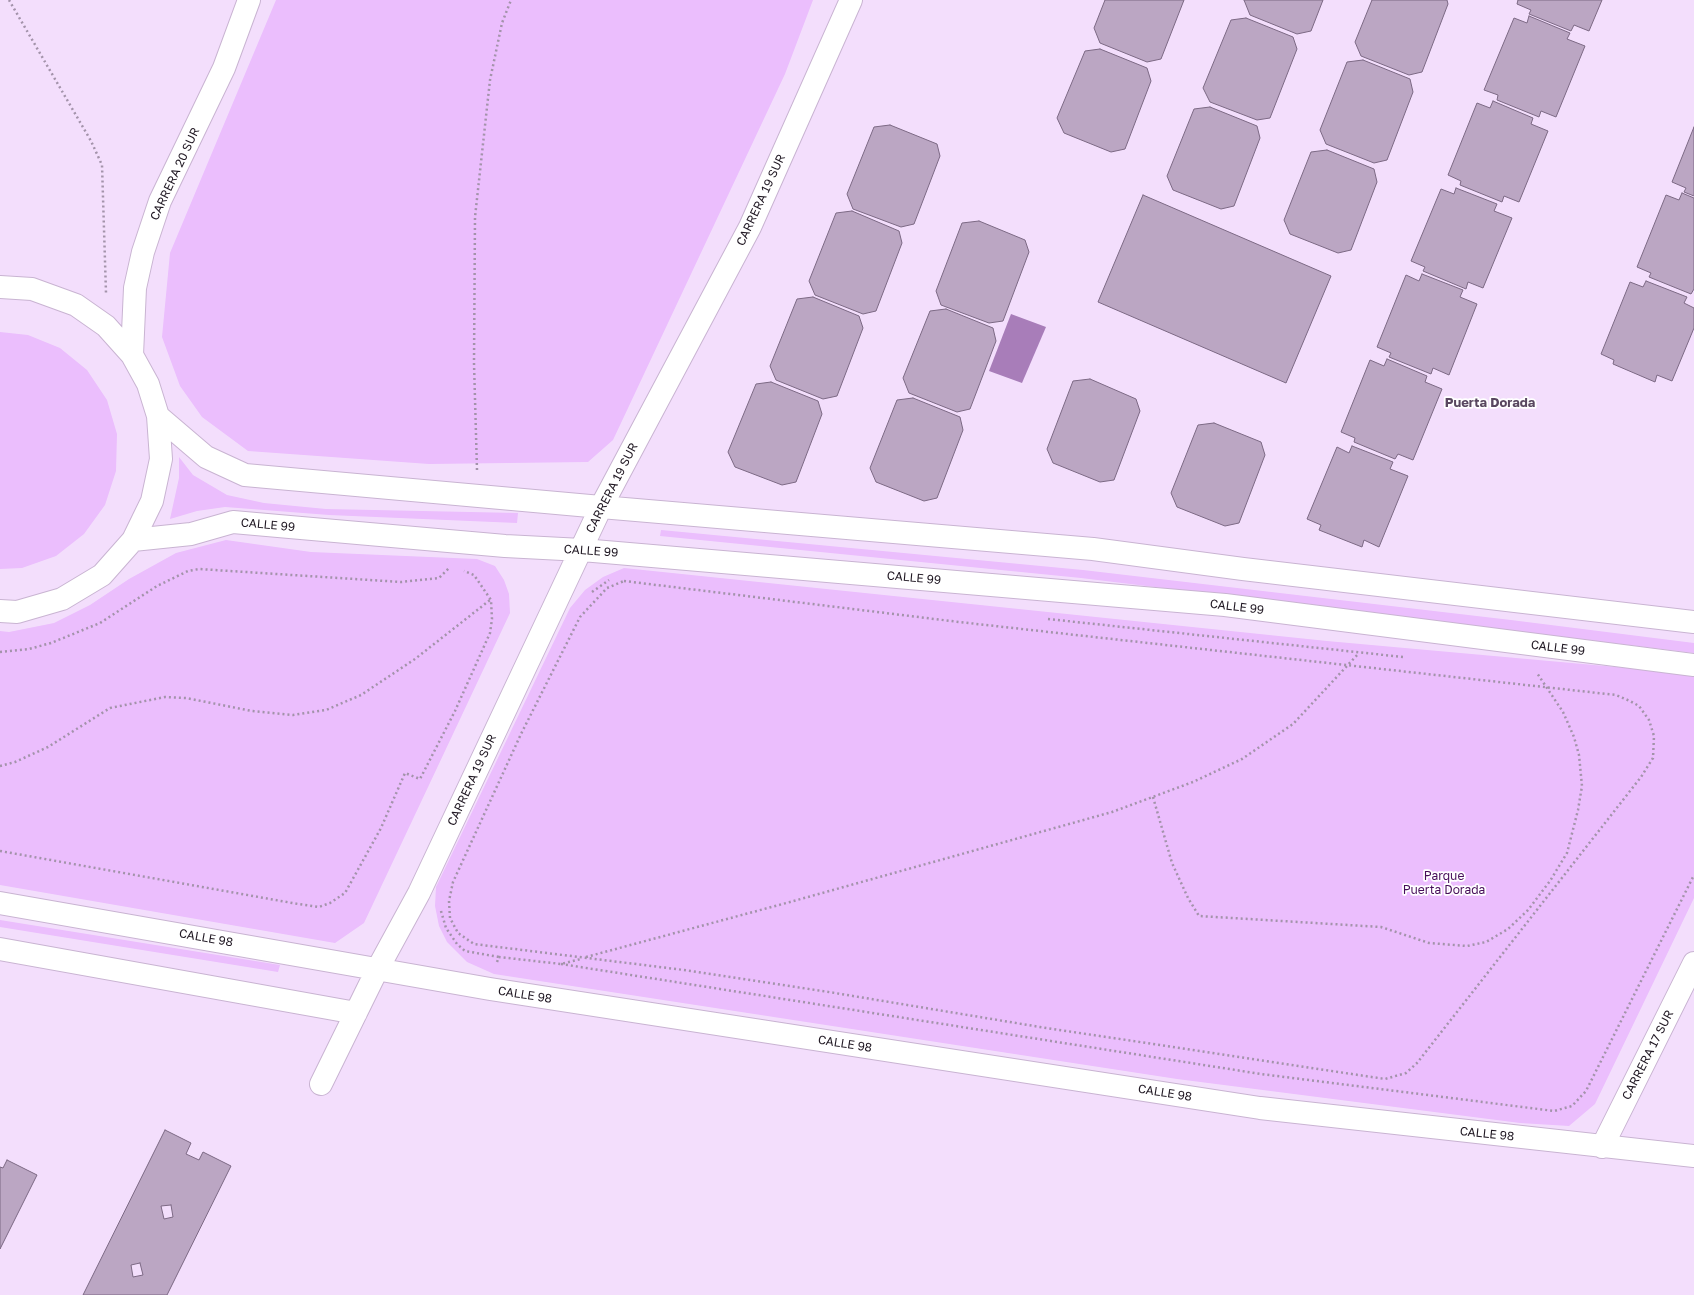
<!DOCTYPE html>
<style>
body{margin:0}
canvas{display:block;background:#f3defc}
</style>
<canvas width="1694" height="1295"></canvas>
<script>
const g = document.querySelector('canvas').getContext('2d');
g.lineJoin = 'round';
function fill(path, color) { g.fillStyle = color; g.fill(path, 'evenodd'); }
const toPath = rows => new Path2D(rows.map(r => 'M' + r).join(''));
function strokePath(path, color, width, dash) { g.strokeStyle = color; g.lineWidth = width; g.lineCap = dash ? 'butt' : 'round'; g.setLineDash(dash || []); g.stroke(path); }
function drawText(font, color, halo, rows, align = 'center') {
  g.font = font + ' "Golos Text",sans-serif'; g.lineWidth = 3.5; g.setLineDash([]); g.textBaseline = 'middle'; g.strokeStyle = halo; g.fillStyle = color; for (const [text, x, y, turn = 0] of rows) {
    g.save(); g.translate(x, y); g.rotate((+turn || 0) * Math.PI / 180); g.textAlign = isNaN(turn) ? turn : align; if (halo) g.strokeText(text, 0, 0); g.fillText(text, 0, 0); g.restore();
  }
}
fill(toPath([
 [276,0,813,0,785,74,613,440,588,462,429,464,248,451,202,417,180,386,162,337,170,253],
 [0,332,28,335,60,348,87,370,107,400,117,434,116,471,105,505,84,534,56,556,22,568,0,569],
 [179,457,193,475,227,495,264,503,326,509,518,513,517,523,329,515,225,507,197,511,170,519,179,478],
 [661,530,1083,570,1511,620,1694,643,1694,653,1081,578,660,536],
 [226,540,311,552,477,559,495,566,504,580,509,594,510,613,364,923,335,943,0,885,0,631,9,632,54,623,90,605,129,579,176,553],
 [624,568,1327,641,1694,674,1694,898,1595,1104,1569,1126,1520,1123,1177,1079,494,974,467,962,447,942,439,926,435,906,436,887,570,608,585,590,603,577],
 [0,920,280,965,278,972,0,927]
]), '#ebbefd');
fill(toPath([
 [1011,314,1046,327,1022,383,989,371]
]), '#a87db9');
const building = toPath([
 [1105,0,1184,0,1161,59,1147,62,1100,43,1094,28,1105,0],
 [1244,0,1323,0,1311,31,1297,34,1250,15,1244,0],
 [1372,0,1447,0,1448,4,1422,72,1409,75,1361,56,1355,42,1372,0],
 [1518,0,1602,0,1589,31,1574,25,1571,31,1529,14,1531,10,1517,4,1518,0],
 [1529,16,1570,33,1567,39,1585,46,1556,117,1541,111,1539,117,1497,100,1498,95,1484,90,1514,18,1527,23,1529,16],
 [1246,18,1293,37,1297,49,1270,118,1257,120,1210,102,1203,88,1231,20,1246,18],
 [1100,49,1147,68,1151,81,1125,149,1111,152,1064,133,1057,118,1085,51,1100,49],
 [1363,60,1410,79,1413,92,1387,160,1374,163,1326,144,1320,130,1347,62,1363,60],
 [1493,101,1533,118,1531,124,1548,131,1519,202,1504,196,1502,202,1460,185,1461,181,1448,175,1477,103,1490,108,1493,101],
 [1210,107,1257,126,1260,138,1234,206,1221,209,1173,190,1167,176,1194,109,1210,107],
 [890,125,937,144,940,156,914,224,901,227,853,209,847,194,874,127,890,125],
 [1694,127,1694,196,1684,192,1686,188,1672,182,1694,127],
 [1327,150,1374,169,1377,182,1351,250,1338,253,1290,234,1284,220,1311,152,1327,150],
 [1456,188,1497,204,1494,211,1512,218,1483,288,1468,282,1466,289,1423,271,1425,267,1411,261,1441,189,1454,194,1456,188],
 [1682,193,1694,198,1694,289,1691,294,1649,277,1651,273,1637,267,1666,195,1679,200,1682,193],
 [1143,195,1331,276,1286,383,1098,302,1143,195],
 [852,211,899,231,902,243,876,311,863,314,815,295,809,281,836,213,852,211],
 [979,221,1025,240,1029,252,1003,321,989,323,941,305,936,291,962,223,979,221],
 [1422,274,1463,290,1460,297,1477,304,1449,375,1433,368,1431,374,1389,357,1391,353,1377,347,1406,275,1419,281,1422,274],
 [1646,281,1687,297,1684,303,1694,308,1694,328,1672,381,1657,375,1655,382,1613,364,1614,360,1601,354,1630,282,1643,287,1646,281],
 [813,297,859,316,863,328,837,396,823,399,776,380,770,366,797,299,813,297],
 [946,309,993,328,996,341,970,409,957,412,909,393,903,378,930,311,946,309],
 [1387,359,1427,376,1425,382,1442,389,1413,460,1398,454,1395,459,1354,442,1355,438,1341,432,1370,360,1384,366,1387,359],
 [1090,379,1136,399,1140,411,1114,480,1100,482,1053,463,1047,449,1073,381,1090,379],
 [771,382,818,401,822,414,796,482,782,485,735,467,728,452,756,384,771,382],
 [913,398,960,417,963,430,937,498,924,501,876,482,870,468,897,400,913,398],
 [1214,423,1261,442,1265,455,1239,523,1225,526,1177,507,1171,493,1198,425,1214,423],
 [1352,446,1393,462,1390,469,1408,476,1379,547,1364,540,1362,547,1319,530,1321,525,1307,519,1337,447,1349,453,1352,446],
 [165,1130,191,1143,186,1154,199,1160,203,1152,231,1166,167,1295,83,1295,165,1130],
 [171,1205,173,1217,164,1219,161,1206,171,1205],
 [140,1263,143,1275,133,1277,131,1265,140,1263],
 [7,1160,37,1175,0,1249,0,1167,3,1168,7,1160]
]);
fill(building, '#bba6c3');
strokePath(building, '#7c6984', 1);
const minor = toPath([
 [0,287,32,289,76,305,106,326,132,355,148,384,158,416,161,459,152,501,133,540,102,575,62,599,17,612,0,611],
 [132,355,135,288,143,252,160,201,224,68,249,0],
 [158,416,206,457,245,475,601,507,1093,549,1243,569,1694,622],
 [133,540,191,534,233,522,505,546,582,550,1225,605,1694,665],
 [0,903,490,989,1260,1108,1694,1156],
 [0,949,356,1013],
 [321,1084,377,970,419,893,601,507,750,227,851,0],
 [1602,1147,1694,963]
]);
strokePath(minor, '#c9b4d2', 24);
strokePath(toPath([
 [9,0,91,141,102,165,106,293],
 [477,470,474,363,475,217,490,80,502,23,511,0],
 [624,581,959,622,1616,695,1630,701,1639,706,1649,720,1654,736,1653,758,1641,777,1417,1063,1406,1073,1385,1079,1040,1027,835,993,684,970,474,944,458,933,450,918,449,901,453,882,521,734,580,617,607,588,624,581],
 [592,592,609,580],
 [1048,619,1403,657],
 [0,652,29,649,51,643,100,623,157,586,188,571,199,569,401,582,439,578,449,568],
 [0,766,15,762,48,747,110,708,165,697,186,698,252,711,293,715,326,710,361,695,415,659,490,600],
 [1153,797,1172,863,1188,898,1199,916,1381,927,1429,943,1467,946,1486,942,1508,929,1528,910,1550,881,1567,853,1578,810,1582,786,1579,755,1574,737,1563,712,1537,673],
 [0,851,298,904,319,907,330,903,345,893,381,828,405,773,420,779,455,711,490,633,492,619,491,600,474,575,464,571],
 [441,911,446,928,457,944,465,951,499,957],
 [586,957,790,902,1112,812,1193,782,1242,759,1293,724,1359,653],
 [497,962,499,957,561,964,581,959],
 [561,964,1261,1074,1554,1111,1572,1106,1586,1091,1694,875]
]), '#a393aa', 2.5, [2, 3]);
strokePath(minor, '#fff', 22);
drawText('12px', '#201823', '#fff', [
 ["CARRERA 20 SUR",175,174,-65],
 ["CARRERA 19 SUR",761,200,-65],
 ["CARRERA 19 SUR",612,488,-63],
 ["CALLE 99",268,525,5],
 ["CALLE 99",591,551,4],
 ["CALLE 99",914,578,5],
 ["CALLE 99",1237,607,7],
 ["CALLE 99",1558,648,7],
 ["CARRERA 19 SUR",472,780,-65],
 ["CALLE 98",206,938,10],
 ["CALLE 98",525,995,9],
 ["CALLE 98",845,1044,9],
 ["CARRERA 17 SUR",1648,1055,-63],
 ["CALLE 98",1165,1093,9],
 ["CALLE 98",1487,1134,6]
]);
drawText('12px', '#460d59', '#fff', [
 ["Parque",1444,876],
 ["Puerta Dorada",1444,890]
]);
drawText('bold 13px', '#594760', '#fff', [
 ["Puerta Dorada",1490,403]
]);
</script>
